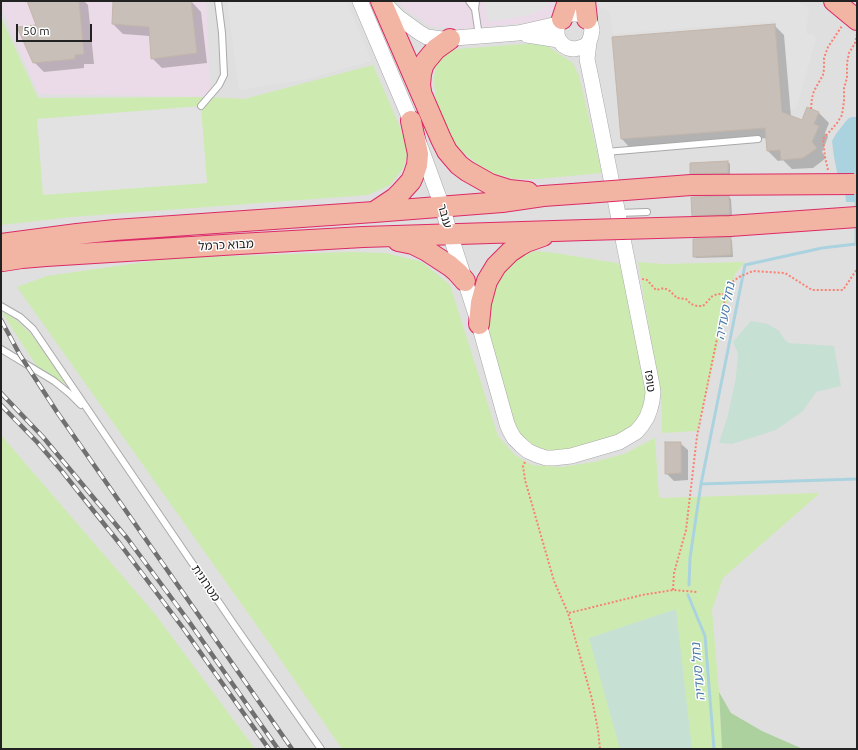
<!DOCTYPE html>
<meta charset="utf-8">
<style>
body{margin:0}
#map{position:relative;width:858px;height:750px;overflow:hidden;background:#f2efe9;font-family:Ubuntu,sans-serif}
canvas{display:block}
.frame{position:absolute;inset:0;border:2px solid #222;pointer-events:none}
.scale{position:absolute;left:16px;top:24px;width:76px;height:18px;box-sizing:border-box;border:2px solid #222;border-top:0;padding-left:5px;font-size:12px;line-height:14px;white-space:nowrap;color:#222;-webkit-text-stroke:3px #fff;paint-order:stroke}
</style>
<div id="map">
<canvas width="858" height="750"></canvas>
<div class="frame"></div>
<div class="scale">50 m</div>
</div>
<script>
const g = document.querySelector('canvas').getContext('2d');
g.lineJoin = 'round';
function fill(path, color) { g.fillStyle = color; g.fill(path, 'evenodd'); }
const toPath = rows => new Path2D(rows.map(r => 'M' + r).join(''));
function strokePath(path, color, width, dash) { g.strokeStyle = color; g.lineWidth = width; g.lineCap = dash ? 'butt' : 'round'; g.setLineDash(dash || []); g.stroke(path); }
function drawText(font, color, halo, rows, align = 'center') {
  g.font = font + ' Ubuntu,"Noto Sans Hebrew",sans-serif'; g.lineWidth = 3; g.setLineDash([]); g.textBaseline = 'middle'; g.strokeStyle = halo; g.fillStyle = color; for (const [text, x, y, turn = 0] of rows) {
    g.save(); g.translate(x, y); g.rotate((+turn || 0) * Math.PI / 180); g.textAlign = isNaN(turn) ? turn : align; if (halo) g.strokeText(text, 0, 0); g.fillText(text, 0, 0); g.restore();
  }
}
fill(toPath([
 [1,1,857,1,857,749,1,749]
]), '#e0dfdf');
fill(toPath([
 [1,1,206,1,211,97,39,94,1,7],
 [398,1,565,1,557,13,541,20,530,23,458,29,430,26,405,9]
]), '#ebdbe8');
fill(toPath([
 [1,17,38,98,211,97,244,99,373,65,400,127,408,150,404,167,390,185,368,195,72,217,1,225],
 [524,44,538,44,547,46,573,63,579,76,602,173,538,179,514,179,495,174,478,165,464,153,452,140,437,111,434,81,435,67,439,60,448,52,457,49],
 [534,251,555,253,622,264,646,392,645,400,641,414,632,427,616,436,570,449,553,452,540,449,525,440,516,429,485,322,494,288,501,277,510,265,520,257],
 [349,252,386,253,422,262,450,285,498,436,515,455,532,465,561,467,594,462,624,454,655,438,659,498,820,493,723,578,712,610,719,692,722,749,342,749,267,640,17,287,47,276,173,258],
 [638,262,664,264,745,262,735,274,697,431,662,433,662,405],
 [1,311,16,320,31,334,68,386,36,365],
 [1,435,155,614,255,749,1,749]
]), '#cdebb0');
fill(toPath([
 [719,692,731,713,762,731,803,749,722,749]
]), '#add19e');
fill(toPath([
 [751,321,768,324,779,331,785,340,789,343,834,346,841,386,816,392,803,411,776,430,732,444,719,443,728,415,736,377,738,354,733,342],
 [676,609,692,749,620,749,589,638]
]), '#c6e0d4');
fill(toPath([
 [227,1,345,1,348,5,372,61,303,80,239,90],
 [485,1,552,1,543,9,530,15,488,22],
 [598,1,796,1,809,8,806,33,814,35,816,40,796,109,784,111,775,21,613,34,610,13,599,6],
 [201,106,207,183,43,195,37,119]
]), '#e2e2e2');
fill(toPath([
 [853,117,857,117,857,202,846,202,845,191,837,172,834,157,832,141,836,134,846,121,849,118]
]), '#aad3df');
fill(toPath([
 [28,1,84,1,88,5,94,64,84,64,84,68,44,72,34,62,37,26],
 [114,1,191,1,201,12,207,63,162,68,152,58,150,36,123,34,113,24],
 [774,25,784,35,791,117,802,122,808,109,819,113,829,123,825,133,828,137,822,152,826,158,813,168,792,169,783,160,778,161,768,151,767,138,631,149,622,139],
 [728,162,730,164,730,175,693,175,691,173],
 [729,197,731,199,732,216,695,217,693,215],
 [730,238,732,241,733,257,696,258,694,256],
 [680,443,688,450,688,480,674,481,666,473]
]), '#0003');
strokePath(toPath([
 [856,211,856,199],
 [701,484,857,479],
 [689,585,690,558,701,484,745,265,822,248,856,244,856,225],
 [688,595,705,636,714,749]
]), '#aad3df', 3);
const building = toPath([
 [27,1,79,1,84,54,75,55,75,59,33,63,17,27,36,25,27,1],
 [113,1,191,1,197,53,151,59,149,27,112,24,113,1],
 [775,24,782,112,802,120,807,107,819,112,814,124,819,126,812,142,817,148,803,158,781,160,780,150,767,151,765,128,621,139,612,37,775,24],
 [728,161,728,173,690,174,690,163,728,161],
 [729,196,730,214,692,216,691,197,729,196],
 [731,237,731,255,693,257,693,239,731,237],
 [665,442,681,442,681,473,665,474,665,442]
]);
fill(building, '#c7bfb8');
strokePath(building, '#c4b6ab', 1);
const service = toPath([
 [469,1,475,9],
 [476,1,475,9,479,36],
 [201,106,219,85,224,75,222,33,218,1],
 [606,152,758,139],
 [618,213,647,212],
 [1,306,20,317,33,329,235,626,321,749],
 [1,349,54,381,70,394,81,405]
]);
const tertiary = toPath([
 [360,1,411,121,442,206,450,234,478,321],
 [384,3,398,17,420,33,427,37,442,39,518,33,558,24],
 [527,35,559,40,563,45,568,48,574,49,579,48,585,46,589,42,591,36,592,30,591,25,587,19,583,16,577,14,571,14,566,16,562,19,558,24,557,29,557,35,559,40],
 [479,324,507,424,510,431,514,438,521,445,528,451,537,455,546,458,553,458,571,456,609,445,619,442,636,432,642,425,647,417,650,409,652,401,653,392,652,385,591,78,587,59,589,42]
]);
const trunk = toPath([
 [381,1,441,139,447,151,459,165,467,171,490,184,509,190,528,192],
 [585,1,587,19],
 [834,1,857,20],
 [562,19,568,1],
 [421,91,420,85,421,74,423,66,426,61,436,49,450,39],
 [374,212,395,198,401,192,411,181,414,174,417,165,418,154,411,121],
 [398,241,413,244,427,251,450,266,457,272,465,281],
 [1,244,77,234,115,230,374,212,502,202,543,196,586,193],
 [3,261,22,258,46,256,239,244,363,237,586,230],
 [479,324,481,303,487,281,496,266,510,252,519,246,526,242,543,236]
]);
strokePath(service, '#a9a9a9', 8);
strokePath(tertiary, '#a9a9a9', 16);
strokePath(trunk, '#dc2a67', 22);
strokePath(toPath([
 [857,34,855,43,857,46],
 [811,109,812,98,814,91,823,75,824,69,824,58,828,47,842,26],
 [828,170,825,157,823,139,837,123,842,115,844,101,844,88,847,78,847,63,849,53,855,43],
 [642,279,647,280,656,290,664,288,670,291,677,298,686,299,691,304,697,306,703,306,708,301,711,297,715,295,718,294,726,294],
 [525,462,523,466,525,480,554,581,568,613,592,699,598,730,600,749],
 [673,590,674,573,686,530,697,436,728,285,739,277,753,271,785,273,812,290,843,290,857,269],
 [569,613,642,595,673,590,697,592]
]), '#fa8072', 2, [2, 2]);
strokePath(service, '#fff', 6);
strokePath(tertiary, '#fff', 15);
strokePath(trunk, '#f2b4a3', 20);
const rail = toPath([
 [1,320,20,355,57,412,292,749],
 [1,393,43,437,127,538,190,623,278,749],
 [1,405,37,442,61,470,120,544,183,628,269,749]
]);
strokePath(rail, '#707070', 4.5);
strokePath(rail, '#fff', 3, [9]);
const trunkBridge = toPath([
 [586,193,691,185,854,184],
 [586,230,730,226,857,217]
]);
strokePath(trunkBridge, '#dc2a67', 22, []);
strokePath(trunkBridge, '#f2b4a3', 20);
drawText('12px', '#222', '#fff', [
 ["ענבר",445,216,74],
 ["מבוא כרמל",226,245,-3],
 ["טופז",650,381,83],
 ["מטרונית",206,583,56]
]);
drawText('italic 13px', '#4a7aab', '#fff', [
 ["נחל סעדיה",725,311,-79],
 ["נחל סעדיה",698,672,-95]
]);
</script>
